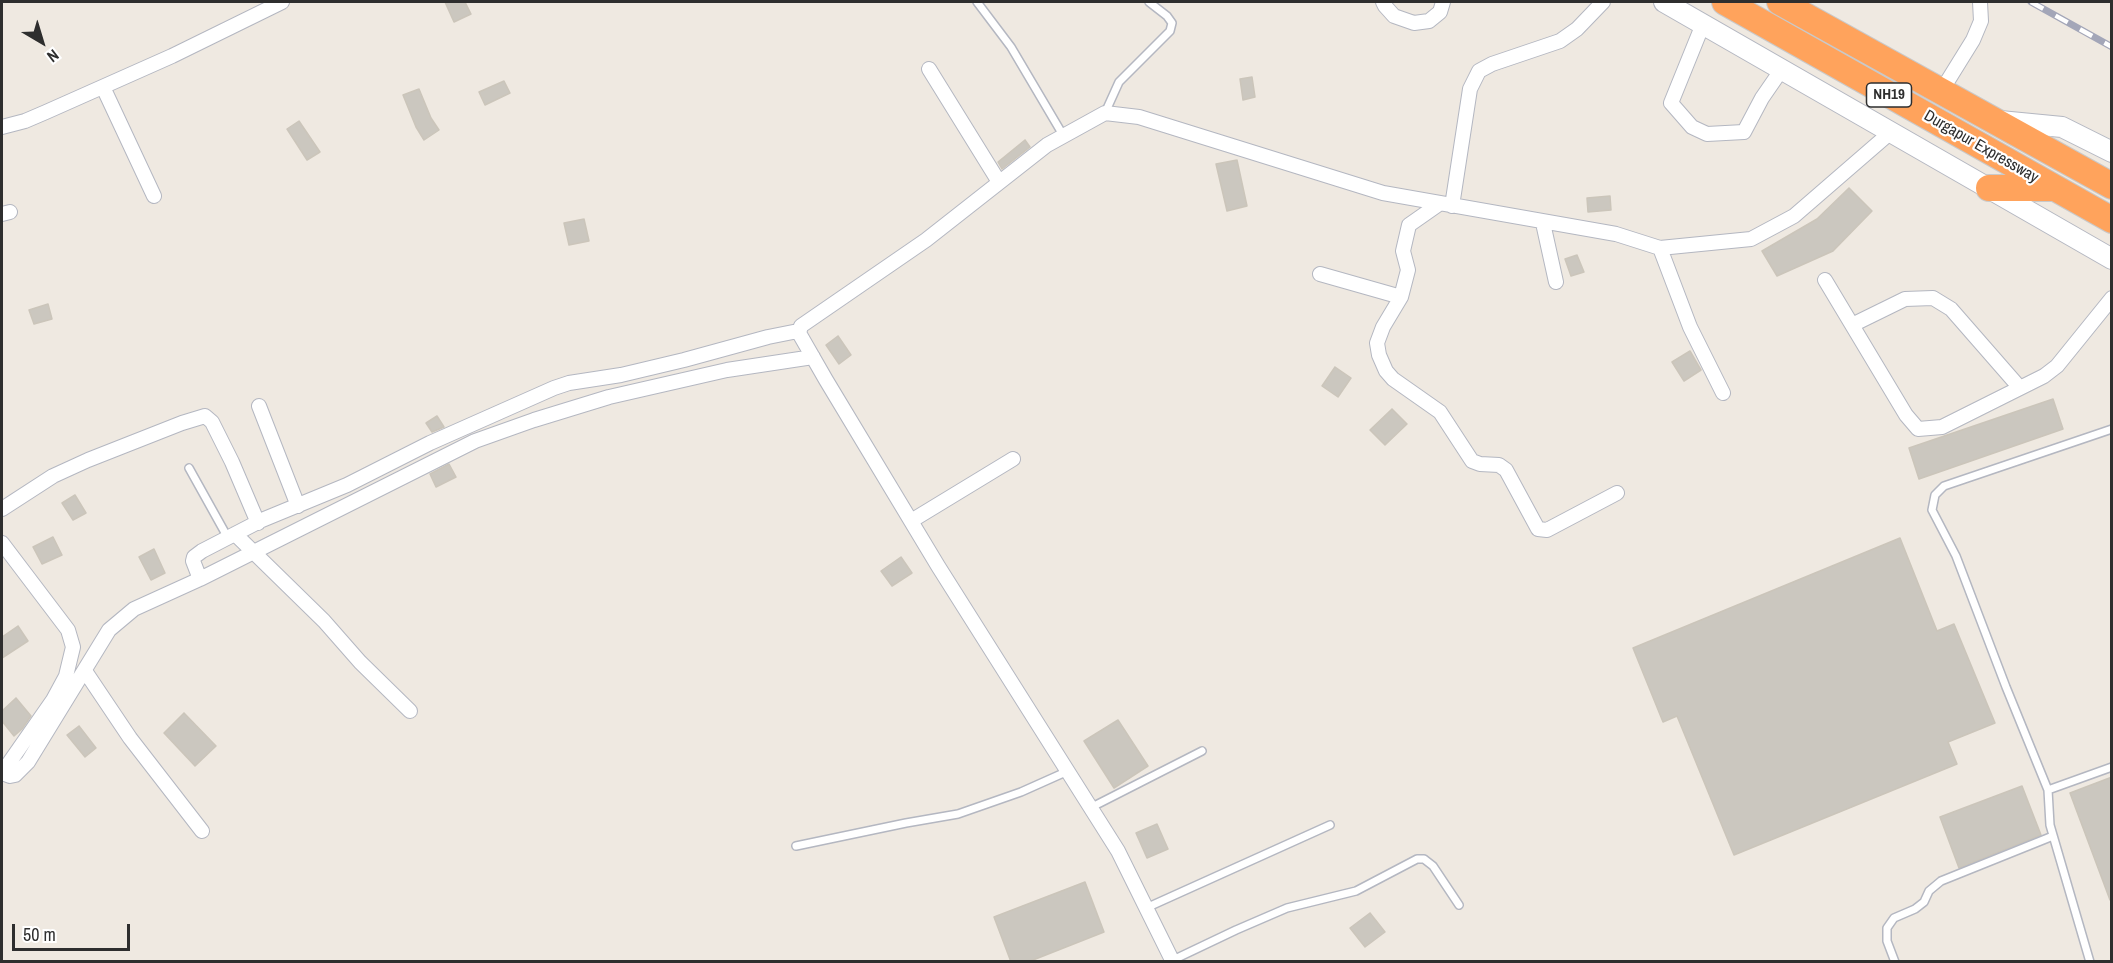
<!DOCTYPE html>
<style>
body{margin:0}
#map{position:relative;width:2113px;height:963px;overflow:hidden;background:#efe9e1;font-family:"Archivo Narrow",sans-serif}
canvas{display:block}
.frame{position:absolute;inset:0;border:3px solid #2e2e2e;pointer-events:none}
.north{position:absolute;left:12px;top:12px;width:60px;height:60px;-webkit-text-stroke:4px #fff;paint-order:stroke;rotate:142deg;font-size:16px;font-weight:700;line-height:24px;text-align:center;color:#2e2e2e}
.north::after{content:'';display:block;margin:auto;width:21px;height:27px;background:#2e2e2e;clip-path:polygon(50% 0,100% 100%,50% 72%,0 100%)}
.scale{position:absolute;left:12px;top:924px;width:118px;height:27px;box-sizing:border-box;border:3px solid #2e2e2e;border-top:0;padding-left:8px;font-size:18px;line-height:21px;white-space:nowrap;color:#2e2e2e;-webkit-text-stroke:4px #fff;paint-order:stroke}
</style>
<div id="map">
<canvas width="2113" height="963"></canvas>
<div class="frame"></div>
<div class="north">N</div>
<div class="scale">50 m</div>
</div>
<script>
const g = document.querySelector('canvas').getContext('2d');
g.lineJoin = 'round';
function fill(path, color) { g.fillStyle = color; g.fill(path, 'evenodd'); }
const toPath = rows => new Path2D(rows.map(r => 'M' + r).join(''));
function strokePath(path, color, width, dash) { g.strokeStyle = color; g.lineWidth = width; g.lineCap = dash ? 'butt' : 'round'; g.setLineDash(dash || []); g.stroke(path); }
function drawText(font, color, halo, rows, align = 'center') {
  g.font = font + ' "Archivo Narrow",sans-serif'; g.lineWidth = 4.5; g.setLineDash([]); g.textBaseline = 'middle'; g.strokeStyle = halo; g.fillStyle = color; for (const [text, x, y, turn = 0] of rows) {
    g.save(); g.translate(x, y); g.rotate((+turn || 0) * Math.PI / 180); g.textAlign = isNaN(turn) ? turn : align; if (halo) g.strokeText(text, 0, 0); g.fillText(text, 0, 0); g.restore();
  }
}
const building = toPath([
 [445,2,465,2,471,14,454,22,445,2],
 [1252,77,1255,97,1243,100,1240,79,1252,77],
 [504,81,510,93,485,105,479,92,504,81],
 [419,89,431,118,439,130,424,140,416,127,403,95,419,89],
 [299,121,320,152,307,160,287,129,299,121],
 [1025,140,1030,147,1002,169,998,162,1025,140],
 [1237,160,1247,206,1227,211,1216,164,1237,160],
 [1849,188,1872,211,1833,251,1777,276,1762,251,1817,219,1849,188],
 [1610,196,1611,210,1588,212,1587,198,1610,196],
 [584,219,589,241,569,245,564,223,584,219],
 [1577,255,1584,272,1571,276,1565,259,1577,255],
 [48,304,52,319,34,324,29,310,48,304],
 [838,336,851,355,839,364,826,345,838,336],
 [1690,351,1701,370,1684,381,1672,362,1690,351],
 [1335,367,1351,378,1338,397,1322,386,1335,367],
 [2053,399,2063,429,1919,479,1909,448,2053,399],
 [1392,409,1407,424,1385,445,1370,430,1392,409],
 [437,416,444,427,432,432,426,423,437,416],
 [449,464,456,477,436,487,430,474,449,464],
 [75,495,86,513,73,520,62,503,75,495],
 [53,537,62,555,42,564,33,547,53,537],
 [1900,538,1937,631,1954,624,1995,723,1948,742,1957,764,1734,855,1677,716,1663,722,1633,648,1900,538],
 [154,549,165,573,151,580,139,557,154,549],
 [901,557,912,573,892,586,881,571,901,557],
 [18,626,28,641,2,658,2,637,18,626],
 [16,698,31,716,22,729,14,736,2,721,2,711,16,698],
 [184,713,216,746,195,766,164,733,184,713],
 [1118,720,1148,766,1114,788,1084,741,1118,720],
 [79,726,96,748,85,757,67,735,79,726],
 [2112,777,2112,899,2110,900,2070,793,2112,777],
 [2022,786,2041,835,1959,868,1940,817,2022,786],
 [1157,824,1168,849,1147,858,1136,833,1157,824],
 [1085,882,1104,932,1028,962,1011,962,994,917,1085,882],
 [1370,913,1385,932,1365,947,1350,928,1370,913]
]);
fill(building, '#cbc7bf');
strokePath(building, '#cbc5ba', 1.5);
const lane = toPath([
 [977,2,1011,47,1063,135],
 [1105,113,1119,82,1170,31,1172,23,1167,16,1149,2],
 [2112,429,1944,486,1935,495,1932,510,1956,556,2006,687,2048,790,2112,767],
 [189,468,228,538],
 [2048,790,2050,825,2090,962],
 [1092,807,1202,751],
 [796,846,906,823,958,814,1021,792,1068,771],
 [1146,908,1330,825],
 [1173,960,1236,930,1287,908,1356,891,1417,859,1424,859,1433,866,1459,905],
 [1895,962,1887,941,1887,928,1894,918,1915,909,1924,902,1929,891,1941,881,2053,836]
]);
const street = toPath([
 [1383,2,1385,6,1394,16,1414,23,1429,21,1440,12,1443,2],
 [1703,24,1671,103,1692,127,1707,134,1744,132,1762,98,1782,69],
 [929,69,999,182],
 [103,87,154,196],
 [1942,90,1973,40,1981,21,1980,2],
 [2,127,25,121,46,112,172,56,282,2],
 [1439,204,1409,225,1403,251,1408,270,1401,297,1383,327,1377,343,1379,355,1386,371,1393,379,1440,412,1472,461,1480,464,1499,465,1506,470,1538,529,1547,530,1617,493],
 [1452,206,1470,89,1479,71,1492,64,1560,41,1577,29,1603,2],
 [2,214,10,212],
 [1543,223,1556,282],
 [1660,248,1690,327,1723,393],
 [1320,274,1401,297],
 [1825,280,1906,415,1918,429,1942,427,2044,376,2057,366,2112,298],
 [1852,325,1905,299,1933,298,1951,309,2020,388],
 [259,406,298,506],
 [2,509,53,476,88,460,182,423,205,416,212,422,232,462,258,523],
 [911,521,1013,459],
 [235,534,324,621,360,662,410,711],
 [2,543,68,630,73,647,66,676,53,700,2,773,10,776,15,775,28,762,109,630,134,609,200,579,475,441,534,420,609,397,727,370,813,357],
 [200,579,193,561,194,557,202,551,262,520,347,485,430,443,554,388,569,383,621,375,684,360,768,337,798,331],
 [85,671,130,738,202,831],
 [1173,962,1118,851,938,566,826,380,799,333,801,326,926,240,1047,145,1105,113,1139,117,1383,193,1616,234,1660,248,1751,239,1794,216,1891,132]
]);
const secondary = toPath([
 [1664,2,2112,259],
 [2000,121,2062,127,2112,152]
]);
const highway = toPath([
 [1725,2,2112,220],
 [1780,2,2112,186],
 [1989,188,2053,188]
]);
strokePath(lane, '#b4b7c1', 10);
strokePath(street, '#b4b7c1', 16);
strokePath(secondary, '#b4b7c1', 22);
strokePath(highway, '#c9c9c9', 28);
strokePath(lane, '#fff', 7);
strokePath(street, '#fff', 14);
strokePath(secondary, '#fff', 20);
strokePath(highway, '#ffa35c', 26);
const rail = toPath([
 [2031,2,2112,47]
]);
strokePath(rail, '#a3a6b8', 7);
strokePath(rail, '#fff', 4.5, [14]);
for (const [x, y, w] of [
 [1889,95,45]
]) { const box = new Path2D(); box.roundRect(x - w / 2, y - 12, w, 24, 4.5); g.fillStyle = '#fff'; g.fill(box); strokePath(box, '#2e2e2e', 1.5); }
drawText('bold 15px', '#2e2e2e', null, [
 ["NH19",1889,95]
]);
drawText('16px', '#2e2e2e', '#fff', [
 ["Durgapur Expressway",1981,147,30]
]);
</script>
